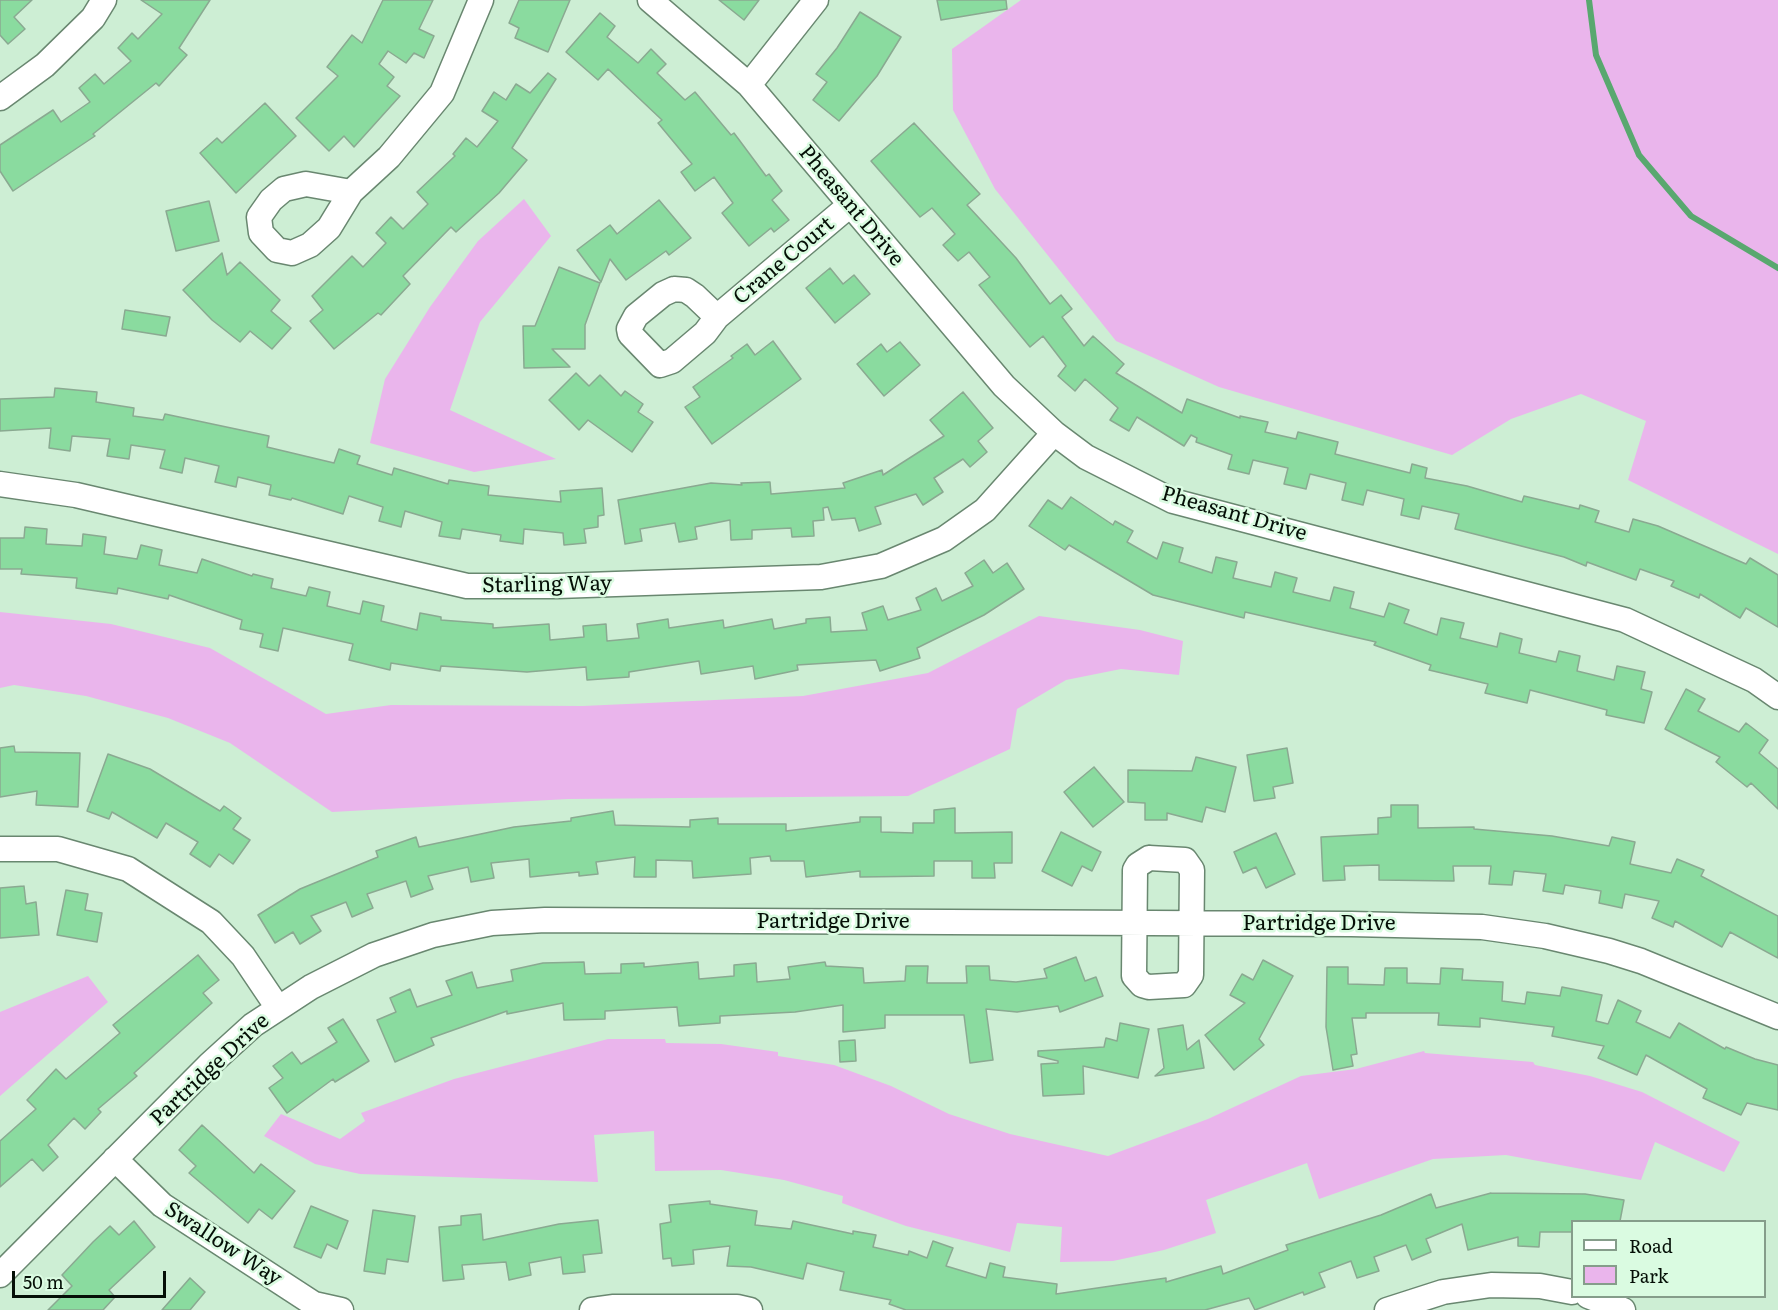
<!DOCTYPE html>
<style>
body{margin:0}
#map{position:relative;width:1778px;height:1310px;overflow:hidden;background:#cdeed4;font-family:Literata,serif}
canvas{display:block}
.legend{position:absolute;left:1571px;top:1220px;width:195px;height:78px;box-sizing:border-box;background:#dafbe1;border:2px solid #859d8a;margin:0;padding:8px 10px;list-style:none;font-size:18px;color:#050f07}
.legend li{display:flex;align-items:center;gap:12px;height:30px}
.legend b{width:30px;border:2px solid #859d8a}
.scale{position:absolute;left:12px;top:1271px;width:154px;height:27px;box-sizing:border-box;border:3px solid #050f07;border-top:0;padding-left:8px;font-size:18px;line-height:21px;white-space:nowrap;color:#050f07;-webkit-text-stroke:4px #dafbe1;paint-order:stroke}
</style>
<div id="map">
<canvas width="1778" height="1310"></canvas>
<ul class="legend">
<li><b style="height:8px;background:#fff"></b>Road</li>
<li><b style="height:16px;background:#eab5ec"></b>Park</li>
</ul>
<div class="scale">50 m</div>
</div>
<script>
const g = document.querySelector('canvas').getContext('2d');
g.lineJoin = 'round';
function fill(path, color) { g.fillStyle = color; g.fill(path, 'evenodd'); }
const toPath = rows => new Path2D(rows.map(r => 'M' + r).join(''));
function strokePath(path, color, width, dash) { g.strokeStyle = color; g.lineWidth = width; g.lineCap = dash ? 'butt' : 'round'; g.setLineDash(dash || []); g.stroke(path); }
function drawText(font, color, halo, rows, align = 'center') {
  g.font = font + ' Literata,serif'; g.lineWidth = 5; g.setLineDash([]); g.textBaseline = 'middle'; g.strokeStyle = halo; g.fillStyle = color; for (const [text, x, y, turn = 0] of rows) {
    g.save(); g.translate(x, y); g.rotate((+turn || 0) * Math.PI / 180); g.textAlign = isNaN(turn) ? turn : align; if (halo) g.strokeText(text, 0, 0); g.fillText(text, 0, 0); g.restore();
  }
}
fill(toPath([
 [1021,0,1778,0,1778,554,1628,480,1646,421,1581,394,1511,419,1452,455,1219,387,1116,341,995,189,953,110,952,49],
 [524,199,551,236,480,322,450,410,556,459,474,472,370,443,385,379,430,307,478,241],
 [0,612,111,624,210,648,326,714,391,705,583,706,803,696,928,673,1039,616,1140,630,1183,641,1179,675,1121,669,1066,680,1017,709,1010,749,908,796,568,799,332,812,230,743,168,718,86,696,14,685,0,688],
 [88,976,108,1002,0,1096,0,1012],
 [608,1039,665,1039,666,1043,721,1044,778,1052,778,1056,834,1065,891,1086,949,1114,1010,1134,1108,1156,1208,1119,1301,1076,1356,1069,1424,1051,1425,1053,1533,1062,1535,1065,1590,1076,1642,1092,1740,1142,1724,1172,1655,1142,1641,1180,1506,1155,1433,1159,1319,1199,1307,1163,1206,1200,1216,1233,1164,1250,1113,1261,1060,1262,1062,1227,1017,1223,1010,1252,906,1226,842,1203,843,1196,784,1180,721,1170,655,1171,654,1131,594,1135,598,1182,360,1174,315,1164,264,1136,281,1114,340,1139,365,1121,361,1113,454,1079]
]), '#eab5ec');
strokePath(toPath([
 [1589,0,1596,55,1639,155,1691,216,1778,268]
]), '#59a86f', 6);
const building = toPath([
 [0,0,32,0,14,17,25,29,8,44,0,35,0,0],
 [141,0,210,0,179,48,187,55,159,86,156,83,93,134,95,136,13,191,0,171,0,145,53,110,61,122,90,102,79,88,95,74,104,84,131,61,118,48,132,33,138,39,162,14,141,0],
 [383,0,433,0,419,29,434,36,424,58,414,53,406,63,388,51,379,64,394,77,387,86,400,96,354,147,344,136,329,151,296,118,338,76,327,67,352,35,362,43,383,0],
 [519,0,570,0,548,52,515,38,519,28,509,23,519,0],
 [719,0,759,0,744,20,719,0],
 [937,0,1006,0,1007,9,941,20,937,0],
 [860,12,901,37,877,76,839,121,813,100,827,82,816,74,837,48,860,12],
 [600,13,615,26,607,37,638,63,651,49,666,64,657,73,685,100,695,92,731,135,734,133,766,176,769,174,782,191,772,200,789,220,774,232,771,228,749,246,722,213,733,203,714,177,695,191,681,172,692,164,658,123,662,120,608,69,598,80,566,52,600,13],
 [548,73,556,79,512,148,527,160,499,193,456,232,451,227,403,276,410,284,381,315,378,313,334,349,310,321,323,310,312,296,352,256,363,267,386,243,376,233,391,217,403,229,428,204,417,192,455,156,453,154,466,138,477,147,498,121,482,111,494,92,506,100,516,84,530,93,548,73],
 [265,103,296,136,236,193,200,153,217,138,222,143,265,103],
 [914,123,980,194,967,205,1016,258,1050,304,1061,295,1072,309,1062,317,1084,346,1093,336,1124,364,1116,373,1182,413,1187,399,1240,418,1240,416,1268,422,1265,432,1296,439,1298,432,1338,442,1335,454,1410,473,1412,464,1427,468,1425,478,1467,486,1522,502,1524,496,1579,509,1580,505,1599,511,1595,522,1629,532,1633,519,1658,526,1746,564,1750,558,1778,575,1778,627,1746,608,1740,618,1700,594,1699,598,1671,586,1674,581,1640,569,1636,580,1587,562,1586,566,1564,557,1455,529,1459,514,1422,506,1419,519,1401,515,1404,499,1367,490,1363,505,1342,500,1346,483,1310,474,1306,489,1284,484,1288,468,1253,460,1249,474,1228,469,1232,455,1196,442,1197,438,1191,435,1184,446,1137,417,1129,431,1110,420,1118,408,1085,379,1075,391,1058,376,1066,366,1043,336,1030,347,979,285,990,277,969,252,958,261,943,245,955,234,932,208,920,217,871,161,914,123],
 [659,200,691,238,669,255,666,251,626,280,610,259,601,282,577,250,610,225,617,234,659,200],
 [209,201,219,241,176,251,166,211,209,201],
 [222,253,227,275,240,262,280,300,271,311,291,328,272,349,250,331,240,342,212,320,183,290,222,253],
 [559,267,600,283,585,325,585,349,552,349,570,367,524,368,523,326,535,326,559,267],
 [830,268,843,284,854,275,870,294,835,323,806,288,830,268],
 [125,310,170,317,166,336,122,329,125,310],
 [773,341,801,379,712,444,685,407,700,397,693,387,733,358,731,356,747,344,755,355,773,341],
 [900,342,920,365,884,396,857,364,881,344,887,352,900,342],
 [576,373,589,386,600,375,621,396,625,391,643,404,638,412,653,422,632,452,588,420,579,430,549,400,576,373],
 [55,388,97,392,96,402,134,408,133,416,163,420,165,414,269,436,267,447,334,463,339,449,360,456,357,464,392,475,394,468,448,484,449,480,489,486,488,495,561,502,560,491,602,488,604,515,598,516,598,527,584,529,586,543,564,545,563,533,524,529,523,544,500,541,501,535,462,529,460,539,439,536,442,522,405,511,401,527,379,521,383,507,349,496,343,514,292,498,291,500,269,495,271,485,238,477,236,487,215,482,219,466,185,458,182,473,160,468,165,450,131,445,129,459,107,456,110,439,72,436,70,451,49,448,51,428,0,431,0,399,54,397,55,388],
 [963,392,993,428,978,441,987,452,970,467,963,459,934,478,943,492,923,505,916,494,875,507,881,524,859,531,855,518,832,520,828,507,823,508,824,520,813,521,814,536,792,537,791,528,752,530,752,539,731,540,730,520,695,527,697,539,679,542,675,523,640,529,642,541,625,544,618,500,711,483,742,485,741,483,770,482,771,494,845,488,843,483,882,470,883,475,944,436,930,420,963,392],
 [1071,497,1113,525,1115,521,1133,531,1127,542,1157,559,1163,542,1183,548,1179,562,1212,573,1216,557,1237,562,1233,578,1271,587,1275,572,1297,578,1293,592,1330,601,1334,587,1354,592,1350,608,1384,617,1389,603,1409,610,1404,623,1437,635,1441,618,1464,623,1460,638,1497,647,1500,633,1522,639,1519,653,1556,662,1559,651,1580,656,1577,671,1614,680,1617,666,1645,672,1641,689,1652,692,1644,723,1606,715,1607,710,1530,690,1527,703,1485,693,1488,684,1429,670,1431,665,1374,645,1376,642,1245,612,1244,618,1153,595,1069,545,1065,550,1029,526,1048,500,1062,509,1071,497],
 [25,527,47,529,46,544,82,546,83,534,106,537,104,554,137,559,141,545,162,550,159,565,197,573,202,559,252,576,253,574,273,579,271,588,306,596,309,587,330,592,327,606,360,614,363,601,384,606,381,621,417,630,420,613,441,617,441,620,493,624,493,628,549,624,550,640,584,637,583,626,606,624,607,641,639,638,637,624,668,619,669,628,723,620,724,628,772,619,774,629,806,623,806,619,830,617,831,632,867,630,862,613,883,606,888,620,921,610,916,598,936,588,942,601,973,586,965,573,984,560,993,573,1007,563,1024,589,984,615,917,648,920,658,880,671,876,660,797,665,798,670,755,679,753,666,701,674,699,661,629,672,629,677,587,680,586,667,527,672,441,666,440,671,391,663,390,670,349,660,353,644,283,628,278,651,260,647,263,634,240,629,242,620,169,595,168,599,118,588,117,594,76,588,77,578,21,574,22,569,0,569,0,538,24,538,25,527],
 [1686,689,1705,699,1698,711,1739,732,1746,723,1768,740,1759,753,1778,769,1778,809,1751,783,1747,787,1716,762,1720,757,1665,729,1686,689],
 [14,746,15,752,80,753,78,807,36,805,37,791,0,797,0,748,14,746],
 [1287,748,1293,783,1273,787,1275,798,1254,801,1247,755,1287,748],
 [108,754,150,769,220,811,224,806,241,818,233,829,250,840,233,864,219,854,210,867,190,854,198,842,166,823,157,838,112,812,109,819,87,811,108,754],
 [1196,757,1236,767,1225,812,1206,807,1202,822,1167,813,1167,820,1145,820,1145,803,1128,802,1128,770,1192,771,1196,757],
 [1094,767,1124,802,1093,827,1064,792,1094,767],
 [1391,805,1418,805,1418,828,1474,827,1474,829,1552,836,1609,846,1612,837,1635,842,1630,864,1671,873,1677,859,1704,870,1701,876,1778,916,1778,958,1730,932,1722,947,1675,921,1673,927,1652,918,1659,901,1625,894,1622,908,1599,903,1601,891,1565,885,1563,894,1543,891,1546,874,1514,871,1512,885,1489,884,1491,866,1453,866,1454,881,1379,880,1379,865,1344,866,1345,880,1323,881,1321,837,1378,834,1378,818,1391,817,1391,805],
 [955,808,955,833,1012,832,1012,863,994,863,995,878,972,878,972,861,934,861,934,876,860,877,860,871,806,877,804,861,771,861,770,856,750,858,751,874,693,878,692,861,656,860,656,877,634,877,635,857,596,862,598,874,579,876,579,872,530,877,529,859,491,863,494,878,471,882,468,867,428,876,433,889,411,897,406,881,367,894,373,908,352,917,346,902,311,916,321,931,300,944,293,932,275,943,258,915,300,889,378,857,376,851,416,837,419,847,514,827,571,821,571,818,613,811,615,825,690,827,690,820,718,818,718,824,786,824,786,831,860,822,860,817,881,817,881,832,913,833,913,823,934,823,934,810,955,808],
 [1061,832,1101,852,1092,871,1082,866,1072,886,1042,871,1061,832],
 [1276,833,1295,874,1266,888,1256,867,1243,873,1234,852,1276,833],
 [24,886,26,904,36,902,39,935,0,938,0,888,24,886],
 [66,890,88,894,85,910,102,913,97,942,57,935,66,890],
 [198,955,219,980,203,993,212,1003,134,1073,137,1076,98,1109,101,1112,85,1129,74,1118,48,1145,58,1157,43,1171,32,1159,0,1187,0,1141,36,1109,27,1100,56,1069,66,1079,120,1033,113,1025,198,955],
 [1076,957,1085,981,1096,977,1103,996,1060,1012,1058,1006,1017,1012,986,1009,993,1060,970,1063,964,1015,885,1015,885,1028,843,1032,843,1005,795,1012,720,1016,720,1023,679,1026,677,1007,605,1011,605,1019,564,1020,563,1003,507,1014,507,1011,431,1038,434,1045,395,1062,377,1020,396,1012,390,998,410,989,417,1007,452,995,446,981,472,972,477,988,513,981,511,970,543,963,584,962,585,974,621,973,621,964,644,963,644,967,698,962,699,979,734,976,734,965,756,963,757,982,790,979,788,967,825,962,826,966,863,968,864,983,905,981,906,966,928,966,927,983,967,983,966,966,989,966,990,980,1016,982,1047,978,1044,969,1076,957],
 [1263,960,1293,976,1259,1039,1264,1045,1234,1070,1205,1035,1245,1003,1230,995,1242,974,1253,980,1263,960],
 [1327,967,1348,967,1348,984,1384,985,1385,968,1407,968,1407,983,1440,984,1441,968,1463,969,1462,980,1503,982,1502,1001,1525,1004,1527,992,1560,996,1562,987,1602,995,1596,1021,1608,1024,1618,1000,1641,1011,1636,1022,1670,1038,1679,1023,1725,1049,1726,1047,1755,1059,1778,1065,1778,1110,1747,1103,1741,1115,1703,1098,1707,1089,1646,1055,1637,1075,1598,1058,1604,1046,1552,1036,1554,1027,1480,1018,1480,1027,1438,1025,1439,1013,1366,1013,1366,1018,1352,1018,1357,1054,1351,1055,1353,1066,1333,1070,1326,1027,1327,967],
 [343,1019,369,1061,335,1082,333,1079,287,1113,269,1088,283,1078,273,1066,292,1052,301,1064,337,1042,328,1028,343,1019],
 [1120,1023,1149,1029,1138,1078,1083,1066,1084,1094,1043,1096,1041,1064,1058,1063,1058,1061,1038,1056,1038,1051,1104,1047,1106,1038,1117,1041,1120,1023],
 [1183,1025,1187,1050,1199,1040,1204,1068,1155,1076,1164,1068,1158,1029,1183,1025],
 [855,1040,856,1061,840,1062,839,1041,855,1040],
 [202,1125,254,1173,261,1164,295,1191,272,1219,259,1209,248,1223,189,1173,196,1166,179,1150,202,1125],
 [1491,1193,1585,1194,1624,1200,1620,1221,1572,1221,1572,1232,1540,1232,1539,1247,1518,1246,1518,1237,1468,1250,1462,1224,1426,1239,1431,1252,1412,1260,1406,1245,1374,1257,1379,1271,1357,1278,1351,1261,1319,1273,1325,1287,1304,1295,1303,1292,1255,1310,1249,1298,1205,1310,906,1310,889,1304,891,1300,840,1290,844,1272,807,1263,803,1279,751,1267,727,1266,730,1246,693,1250,694,1264,672,1266,671,1258,663,1259,660,1224,671,1222,669,1205,710,1201,710,1204,757,1211,755,1225,791,1229,793,1221,853,1234,853,1231,876,1235,873,1247,908,1255,909,1251,927,1258,933,1241,953,1248,946,1266,986,1278,990,1263,1005,1267,1003,1277,1057,1284,1056,1294,1166,1278,1166,1282,1221,1266,1223,1274,1288,1250,1286,1245,1381,1215,1431,1194,1436,1208,1491,1193],
 [311,1206,348,1221,337,1249,327,1244,321,1258,294,1247,311,1206],
 [373,1210,415,1216,408,1262,387,1259,385,1274,364,1271,373,1210],
 [481,1214,483,1240,559,1224,598,1220,602,1253,583,1255,585,1272,563,1274,561,1257,529,1263,531,1275,509,1280,506,1262,462,1265,464,1279,443,1281,439,1227,461,1225,461,1216,481,1214],
 [134,1221,155,1247,109,1290,115,1297,103,1310,48,1310,72,1286,62,1275,93,1242,110,1226,119,1235,134,1221],
 [190,1278,205,1292,190,1310,162,1310,190,1278]
]);
fill(building, '#8adb9f');
strokePath(building, '#8aa991', 1.5);
const minor = toPath([
 [650,0,749,85,1004,386,1054,433,1086,457,1173,501,1625,620,1754,680,1778,697],
 [749,85,816,0],
 [0,98,45,65,93,18,104,0],
 [351,192,306,184,284,189,271,200,259,217,261,233,277,250,292,253,310,245,329,228,351,192,389,157,442,93,481,0],
 [674,289,686,290,695,296,717,317,705,333,672,361,660,365,630,334,629,329,636,316,663,294,674,289],
 [717,317,850,205],
 [0,484,76,495,467,586,557,586,821,577,881,566,944,539,985,510,1054,433],
 [0,849,58,849,128,869,211,922,243,956,278,1008],
 [1149,858,1185,860,1192,870,1191,975,1184,985,1149,987,1142,985,1134,976,1135,870,1138,865,1149,858],
 [115,1159,162,1205,314,1304,341,1310],
 [0,1275,209,1065,253,1025,311,987,374,955,433,935,492,923,545,920,1351,924,1482,927,1545,936,1609,951,1641,961,1778,1017],
 [1588,1296,1623,1310],
 [592,1310,614,1307,737,1307,750,1310],
 [1387,1310,1443,1292,1491,1285,1540,1286,1572,1292]
]);
strokePath(minor, '#698770', 27);
strokePath(minor, '#fff', 24);
drawText('21px', '#050f07', '#dafbe1', [
 ["Pheasant Drive",851,206,50],
 ["Crane Court",784,261,-40],
 ["Pheasant Drive",1234,514,16],
 ["Starling Way",547,585,-1],
 ["Partridge Drive",833,922],
 ["Partridge Drive",1319,924],
 ["Partridge Drive",210,1070,-43],
 ["Swallow Way",223,1244,33]
]);
</script>
